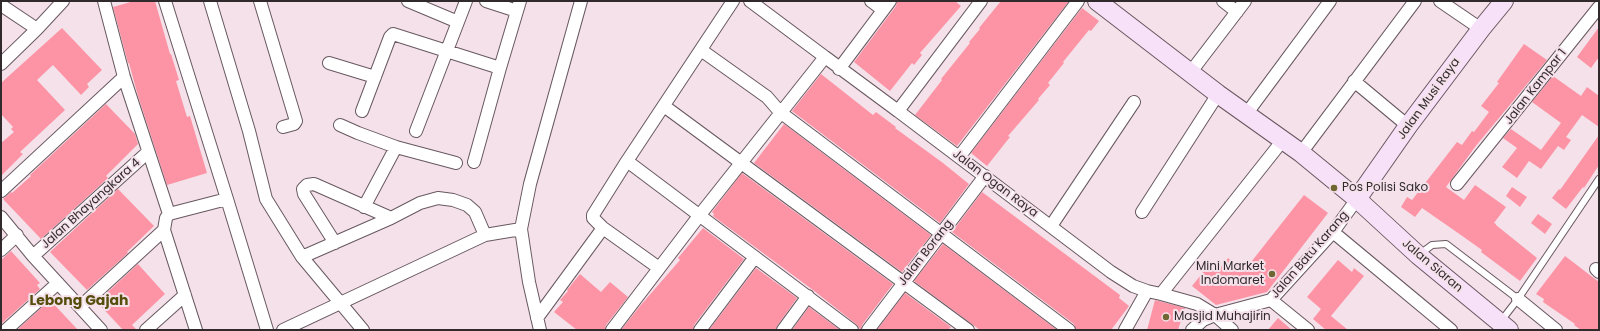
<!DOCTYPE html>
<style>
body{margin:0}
#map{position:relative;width:1600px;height:331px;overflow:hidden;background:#f4e1ea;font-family:Poppins,sans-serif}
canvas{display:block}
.frame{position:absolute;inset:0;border:2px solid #312a2d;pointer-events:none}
</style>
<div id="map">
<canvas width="1600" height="331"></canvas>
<div class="frame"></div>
</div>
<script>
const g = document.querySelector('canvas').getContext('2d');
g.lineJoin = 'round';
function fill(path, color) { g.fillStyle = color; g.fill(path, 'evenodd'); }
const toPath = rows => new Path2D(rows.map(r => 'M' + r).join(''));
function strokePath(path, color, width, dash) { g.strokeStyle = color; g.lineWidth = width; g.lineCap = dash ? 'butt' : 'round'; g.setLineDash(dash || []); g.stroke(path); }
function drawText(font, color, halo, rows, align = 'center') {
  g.font = font + ' Poppins,sans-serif'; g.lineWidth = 4; g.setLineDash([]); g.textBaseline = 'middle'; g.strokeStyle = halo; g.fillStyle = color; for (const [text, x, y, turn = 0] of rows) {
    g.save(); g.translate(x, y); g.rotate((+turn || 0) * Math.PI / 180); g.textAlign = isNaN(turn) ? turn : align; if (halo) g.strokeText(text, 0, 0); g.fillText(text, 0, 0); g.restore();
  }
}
fill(toPath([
 [134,1,155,1,170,54,171,54,179,80,176,81,187,117,190,116,207,173,167,185,138,96,129,63,128,63,113,7],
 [897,1,955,1,961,6,920,53,922,55,914,65,912,63,890,91,854,62,896,6],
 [1001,1,1069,1,957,146,915,115,942,80,941,79,970,43,969,42,980,29,979,28],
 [1082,8,1099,21,1091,31,1089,30,1063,62,1064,63,1048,83,1050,85,1038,99,1039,100,1008,136,1010,137,987,166,971,153],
 [1599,27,1599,57,1591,68,1577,57],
 [62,28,102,70,87,84,89,87,81,95,53,65,37,80,65,110,20,152,23,154,1,176,1,143,14,132,11,129,13,127,1,114,1,83],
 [1524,44,1547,60,1475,147,1446,187,1464,200,1475,185,1506,207,1494,223,1496,224,1496,225,1537,258,1520,281,1489,258,1481,252,1482,250,1458,233,1422,208,1415,217,1401,207,1407,197,1412,200,1457,142,1462,145,1472,131,1474,132,1489,112,1481,106,1499,83,1497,82],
 [821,74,873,115,876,112,896,127,895,128,943,163,969,184,940,223,792,111],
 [1553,76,1581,96,1587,87,1599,96,1599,127,1582,115,1566,137,1571,140,1564,150,1558,146,1541,169,1529,161,1517,178,1502,167,1517,148,1503,138,1511,129,1541,150,1561,123,1532,102],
 [106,104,135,134,138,144,106,176,108,178,41,239,3,199,11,192,12,193,31,176,30,175],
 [784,124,931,235,902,272,754,163],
 [1599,135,1599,165,1584,188,1583,187,1566,209,1552,198,1559,189,1560,190],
 [742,173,893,284,862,325,861,330,856,324,813,290,713,216,714,214,712,212],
 [1512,187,1527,197,1520,207,1506,196],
 [118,189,154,226,127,252,128,253,87,290,50,252],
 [982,192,1120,295,1119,298,1129,306,1111,330,1076,330,1074,324,952,232],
 [1304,195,1328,213,1267,292,1216,305,1192,286,1208,266,1217,272,1228,258,1244,271],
 [1538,214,1552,224,1545,234,1531,223],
 [703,228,744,259,694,325,693,330,621,330,640,306,680,260,678,258],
 [943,244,1057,330,980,330,914,281],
 [11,251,40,283,37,285,40,289,1,324,1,260],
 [1565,256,1599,282,1599,330,1581,330,1574,325,1575,324,1543,302,1544,299,1536,294],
 [1338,260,1352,272,1354,268,1364,276,1331,316,1348,330,1326,330,1313,319,1321,309,1307,297],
 [138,264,165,294,132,325,137,330,123,330,97,302],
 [756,268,797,298,777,326,776,330,709,330],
 [580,274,601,292,610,282,628,297,606,325,605,330,577,330,554,312,563,302,560,300,568,291,567,290],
 [905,293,951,327,948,330,877,330],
 [50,300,78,330,17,330],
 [1155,300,1185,308,1178,330,1147,330],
 [809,307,840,330,792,330],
 [1278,318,1292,330,1268,330]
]), '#fd94a5');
const lane = toPath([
 [1420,254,1432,245,1446,244,1518,299],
 [1501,321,1518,299,1599,179]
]);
const street = toPath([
 [165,1,227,199,169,214],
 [210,1,249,131,266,199,302,257,363,330],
 [260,1,296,121,294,124,283,127],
 [408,1,458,22],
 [486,1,517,11],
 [750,1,825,57],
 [871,1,883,10],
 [981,1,898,111,1111,272,1133,286,1147,291,1161,294,1197,304,1215,315,1232,330],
 [1223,1,1237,12],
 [1440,1,1481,29],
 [1,5,37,29],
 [701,50,767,97,780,112,1069,330],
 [329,63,375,77],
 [1,64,37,29,63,1],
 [839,69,890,1],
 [1190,73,1245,1],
 [1354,81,1408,126],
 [664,106,968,330],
 [362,111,390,37,393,34,500,68],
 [1247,113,1330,1],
 [340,125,358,133,396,147,456,163],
 [416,131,466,1],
 [1301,153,1415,1],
 [959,157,1078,1],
 [627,161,852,330],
 [474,162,500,68,520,1],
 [1457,184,1599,7],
 [1,191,124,77],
 [227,199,267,330],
 [364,207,396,147],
 [1142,212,1218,94],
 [1,217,33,256,101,330],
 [1051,226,1134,102],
 [164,230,196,330],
 [1333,232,1451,330],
 [335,243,304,194,303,189,307,185,314,184,391,218],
 [1,250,17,235],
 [33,256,148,152],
 [302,257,391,218,420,203,438,198,453,200,467,205,475,212,485,235],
 [659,268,603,228,593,218,593,215,627,161,733,1],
 [1596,269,1599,272],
 [1161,294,1283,140],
 [1518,299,1556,330],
 [1271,300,1308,330],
 [80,307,164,230,166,218,169,214,124,77,104,1],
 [537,318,603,228],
 [6,330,58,283],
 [146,330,185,295],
 [283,330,485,235,521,229],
 [540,330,529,282,521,229,530,184,581,1],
 [612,330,699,216,825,57,898,111],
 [700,330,755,257],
 [783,330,808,296],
 [868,330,985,176],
 [1125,330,1147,291],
 [1192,330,1203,320,1215,315,1271,300,1333,232,1357,199]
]);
const secondary = toPath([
 [1097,1,1218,94,1301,153,1357,199,1418,255,1509,330],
 [1357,199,1408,126,1481,29,1504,1]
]);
strokePath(lane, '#685860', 8);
strokePath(street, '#685860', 14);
strokePath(secondary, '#685860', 20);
strokePath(lane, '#fff', 6);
strokePath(street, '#fff', 12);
strokePath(secondary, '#f7e1f8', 18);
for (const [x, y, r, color] of [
 [1334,188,4,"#6f6633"],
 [1272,274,4,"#6f6633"],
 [1166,317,4,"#6f6633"]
]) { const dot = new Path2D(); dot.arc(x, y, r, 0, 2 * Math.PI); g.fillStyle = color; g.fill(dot); strokePath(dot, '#f4e1ea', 1.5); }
drawText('12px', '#312a2d', '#f4e1ea', [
 ["Jalan Kampar 1",1536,87,-52],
 ["Jalan Musi Raya",1429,99,-54],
 ["Jalan Ogan Raya",995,184,37],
 ["Jalan Bhayangkara 4",91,204,-42],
 ["Jalan Borang",926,253,-52],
 ["Jalan Batu Karang",1310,255,-49],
 ["Jalan Siaran",1432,266,40]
]);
drawText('12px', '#312a2d', '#f4e1ea', [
 ["Pos Polisi Sako",1342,188],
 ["Mini Market",1264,267,"right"],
 ["Indomaret",1264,281,"right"],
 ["Masjid Muhajirin",1174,317]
], 'left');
drawText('bold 14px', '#564c0c', '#f4e1ea', [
 ["Lebong Gajah",79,301]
]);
</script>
